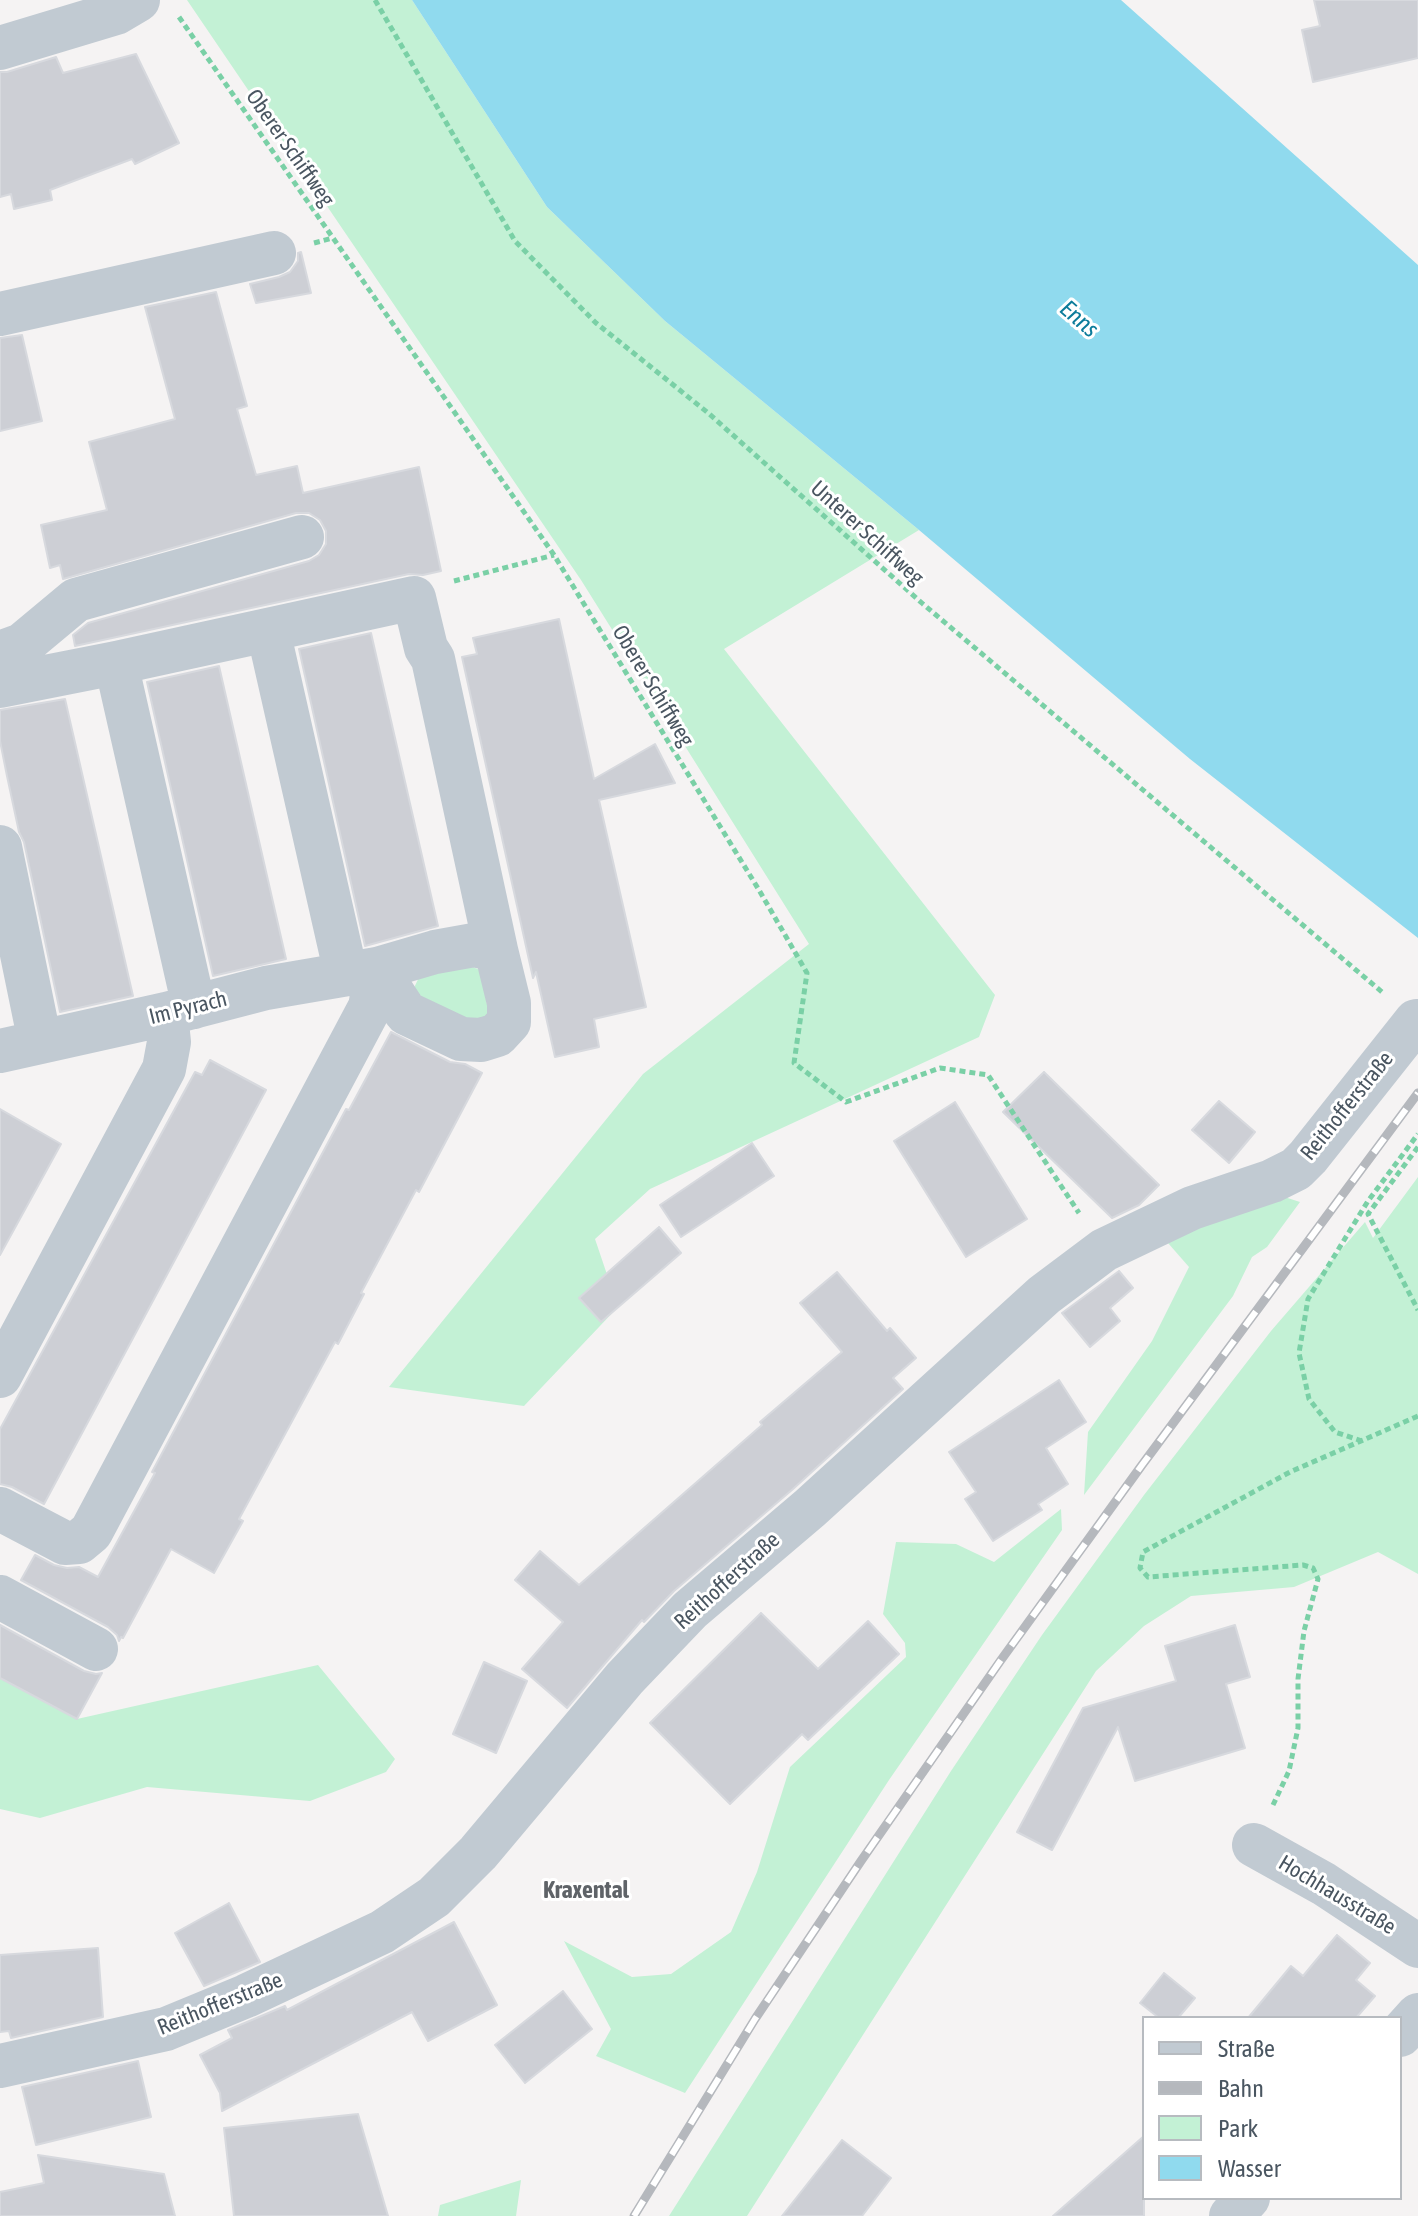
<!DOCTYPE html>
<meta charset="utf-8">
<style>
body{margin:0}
#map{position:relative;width:1418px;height:2216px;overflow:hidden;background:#f5f3f3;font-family:"Asap Condensed",sans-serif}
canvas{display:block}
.legend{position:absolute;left:1142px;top:2016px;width:260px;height:184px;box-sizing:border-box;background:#fff;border:2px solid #b7bbc0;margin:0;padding:10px 14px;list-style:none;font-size:24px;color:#4a5661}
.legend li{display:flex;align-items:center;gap:16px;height:40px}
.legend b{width:40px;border:2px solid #b7bbc0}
</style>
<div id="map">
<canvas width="1418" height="2216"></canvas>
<ul class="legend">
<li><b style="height:10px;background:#c1cad2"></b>Straße</li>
<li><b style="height:10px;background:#b5b8bd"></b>Bahn</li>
<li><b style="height:22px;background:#c3f1d5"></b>Park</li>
<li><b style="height:22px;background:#90daee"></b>Wasser</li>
</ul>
</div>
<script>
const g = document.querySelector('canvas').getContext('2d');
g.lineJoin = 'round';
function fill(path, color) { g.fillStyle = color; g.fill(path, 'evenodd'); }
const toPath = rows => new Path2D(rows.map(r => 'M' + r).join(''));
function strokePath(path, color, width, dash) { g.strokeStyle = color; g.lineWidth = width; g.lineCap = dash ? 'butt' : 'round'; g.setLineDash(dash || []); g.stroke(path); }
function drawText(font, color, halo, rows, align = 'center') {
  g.font = font + ' "Asap Condensed",sans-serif'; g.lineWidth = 6; g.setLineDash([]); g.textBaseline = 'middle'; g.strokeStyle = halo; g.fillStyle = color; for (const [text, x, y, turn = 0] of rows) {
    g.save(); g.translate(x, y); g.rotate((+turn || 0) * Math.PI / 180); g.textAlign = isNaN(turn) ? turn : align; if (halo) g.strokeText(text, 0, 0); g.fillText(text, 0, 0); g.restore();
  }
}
fill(toPath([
 [187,0,412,0,547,207,665,321,919,530,724,649,995,995,979,1037,650,1189,595,1239,618,1307,524,1406,389,1387,643,1074,809,944,581,580],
 [463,963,480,970,490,1019,465,1030,413,990,420,975],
 [1418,1177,1418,1574,1378,1552,1294,1587,1191,1596,1144,1626,1096,1671,747,2216,669,2216,951,1771,1042,1635,1144,1495,1271,1331,1365,1222,1373,1238],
 [1272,1193,1300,1202,1267,1247,1252,1257,1233,1296,1084,1495,1088,1432,1152,1341,1189,1267,1161,1235],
 [1061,1509,1062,1530,889,1780,685,2093,596,2056,611,2029,564,1941,632,1977,671,1974,731,1932,757,1872,790,1767,906,1657,905,1643,883,1614,896,1542,956,1544,994,1562],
 [318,1665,395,1759,386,1772,310,1801,147,1787,40,1818,0,1809,0,1678,77,1719],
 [521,2180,516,2216,438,2216,440,2205]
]), '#c3f1d5');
fill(toPath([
 [412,0,1121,0,1418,265,1418,938,1190,759,919,530,665,321,547,207]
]), '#90daee');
const building = toPath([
 [1314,0,1418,0,1418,58,1313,82,1302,30,1320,26,1314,0],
 [136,54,179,143,135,164,132,159,50,190,52,200,14,209,11,194,0,197,0,72,7,72,56,57,63,73,136,54],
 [301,252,311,293,256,303,250,284,279,277,290,272,298,261,298,253,301,252],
 [216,292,247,406,237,409,256,475,297,466,303,493,419,467,441,571,423,575,409,574,75,646,73,635,88,623,309,561,319,555,326,544,326,531,320,520,309,513,296,513,63,579,60,565,50,568,41,525,107,510,89,442,175,419,145,307,216,292],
 [22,335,42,421,0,431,0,338,22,335],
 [559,619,594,779,655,744,675,783,599,800,646,1007,594,1019,599,1047,555,1057,536,972,533,978,462,657,477,654,473,638,559,619],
 [371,633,438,926,365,946,299,649,371,633],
 [219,666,286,959,213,976,147,682,219,666],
 [65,699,133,996,60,1012,24,842,19,832,7,776,0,741,0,710,65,699],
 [391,1032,450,1062,465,1064,482,1073,419,1192,416,1190,361,1293,364,1294,338,1344,335,1342,239,1519,243,1521,214,1573,171,1549,123,1638,121,1637,119,1641,117,1635,108,1627,21,1580,35,1555,54,1565,67,1568,79,1567,98,1577,155,1473,152,1472,346,1109,349,1110,391,1032],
 [210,1060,266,1090,44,1504,12,1487,0,1484,0,1429,195,1072,202,1075,210,1060],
 [1044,1072,1159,1185,1139,1205,1112,1218,1003,1112,1044,1072],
 [1219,1101,1255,1132,1229,1163,1192,1130,1219,1101],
 [955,1102,1027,1219,966,1257,894,1141,955,1102],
 [0,1109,61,1144,0,1255,0,1109],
 [752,1143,774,1176,681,1237,660,1205,752,1143],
 [659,1227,681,1253,601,1322,579,1298,659,1227],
 [1119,1271,1133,1288,1110,1308,1120,1321,1090,1347,1062,1313,1119,1271],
 [837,1272,887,1331,890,1328,916,1358,893,1378,903,1389,793,1489,674,1591,644,1622,642,1620,567,1708,522,1669,563,1622,515,1580,540,1551,579,1585,762,1425,760,1422,842,1352,800,1303,837,1272],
 [1059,1380,1086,1422,1046,1448,1068,1484,1038,1504,1042,1510,993,1541,965,1499,976,1492,949,1452,1059,1380],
 [761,1613,818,1669,868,1621,899,1654,808,1740,802,1734,730,1804,650,1723,761,1613],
 [0,1625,84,1671,96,1674,102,1673,77,1719,0,1678,0,1625],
 [1235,1625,1250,1677,1226,1684,1245,1748,1135,1781,1118,1727,1052,1850,1017,1832,1083,1708,1176,1681,1165,1646,1235,1625],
 [484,1662,527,1681,496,1753,453,1734,484,1662],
 [229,1903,260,1962,204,1986,175,1933,229,1903],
 [454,1922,497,2005,428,2041,412,2012,222,2111,220,2093,200,2055,232,2038,228,2030,285,2006,287,2010,454,1922],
 [1337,1935,1370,1963,1356,1980,1375,1996,1356,2018,1248,2018,1291,1966,1303,1976,1337,1935],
 [98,1948,103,2017,11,2038,9,2031,0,2032,0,1955,98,1948],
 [1164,1973,1195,1998,1178,2018,1159,2018,1140,2003,1164,1973],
 [563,1991,592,2029,525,2083,495,2045,563,1991],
 [138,2061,151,2117,36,2145,22,2087,138,2061],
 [358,2114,388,2216,234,2216,224,2128,358,2114],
 [1144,2136,1144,2216,1053,2216,1144,2136],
 [842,2140,891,2178,862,2216,782,2216,842,2140],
 [38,2155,164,2174,175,2216,0,2216,0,2192,44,2183,38,2155]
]);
fill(building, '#cdcfd5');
strokePath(building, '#d7d9de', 2);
strokePath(toPath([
 [375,0,515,241,596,323,707,412,923,604,1382,992],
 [179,17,554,555,759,890,807,973,794,1063,846,1102,940,1068,988,1075,1079,1213],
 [314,243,333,238],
 [454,581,554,555],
 [1418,1147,1368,1214,1418,1310],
 [1362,1441,1335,1432,1309,1399,1299,1353,1308,1299,1368,1201,1418,1134],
 [1273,1805,1289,1771,1298,1728,1298,1679,1304,1631,1318,1579,1313,1568,1303,1565,1148,1577,1140,1568,1143,1552,1290,1472,1418,1416]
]), '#7ad0a6', 5, [6, 4]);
strokePath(toPath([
 [0,48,116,13,138,0],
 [0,314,274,253],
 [268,630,346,974],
 [0,653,22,645,76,600,302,537],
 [116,663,194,1007],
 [0,686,116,663,414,598,426,648,433,659,496,950],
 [0,847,40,1042],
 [0,1051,166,1014,266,988,377,969,435,952,474,945,496,950,509,1003,509,1022,497,1035,481,1040,461,1039,406,1013,377,969],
 [0,1376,164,1069,169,1042,166,1014],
 [0,1509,65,1543,79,1542,91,1532,370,1007,377,969],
 [0,1597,96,1649],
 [1254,1845,1324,1884,1418,1946],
 [1400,2035,1418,2015],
 [0,2066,166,2029,246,1996,382,1932,434,1897,478,1853,625,1678,690,1610,810,1508,1044,1295,1104,1250,1192,1208,1272,1181,1296,1169,1308,1157,1416,1021],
 [1231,2216,1248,2198]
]), '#c1cad2', 44);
const rail = toPath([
 [634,2216,755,2019,861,1861,1001,1660,1142,1465,1418,1093]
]);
strokePath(rail, '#b5b8bd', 9);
strokePath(rail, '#fff', 6, [18]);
drawText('22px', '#4a5661', '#fff', [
 ["Oberer Schiffweg",290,148,55],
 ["Unterer Schiffweg",867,533,42],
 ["Oberer Schiffweg",653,686,59],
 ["Im Pyrach",188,1008,-14],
 ["Reithofferstraße",1347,1106,-51],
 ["Reithofferstraße",727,1581,-42],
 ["Hochhausstraße",1337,1895,31],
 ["Reithofferstraße",220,2004,-22]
]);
drawText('italic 24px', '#0c7c9b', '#fff', [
 ["Enns",1079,319,41]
]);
drawText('bold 24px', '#5f6368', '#fff', [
 ["Kraxental",586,1890]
]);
</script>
